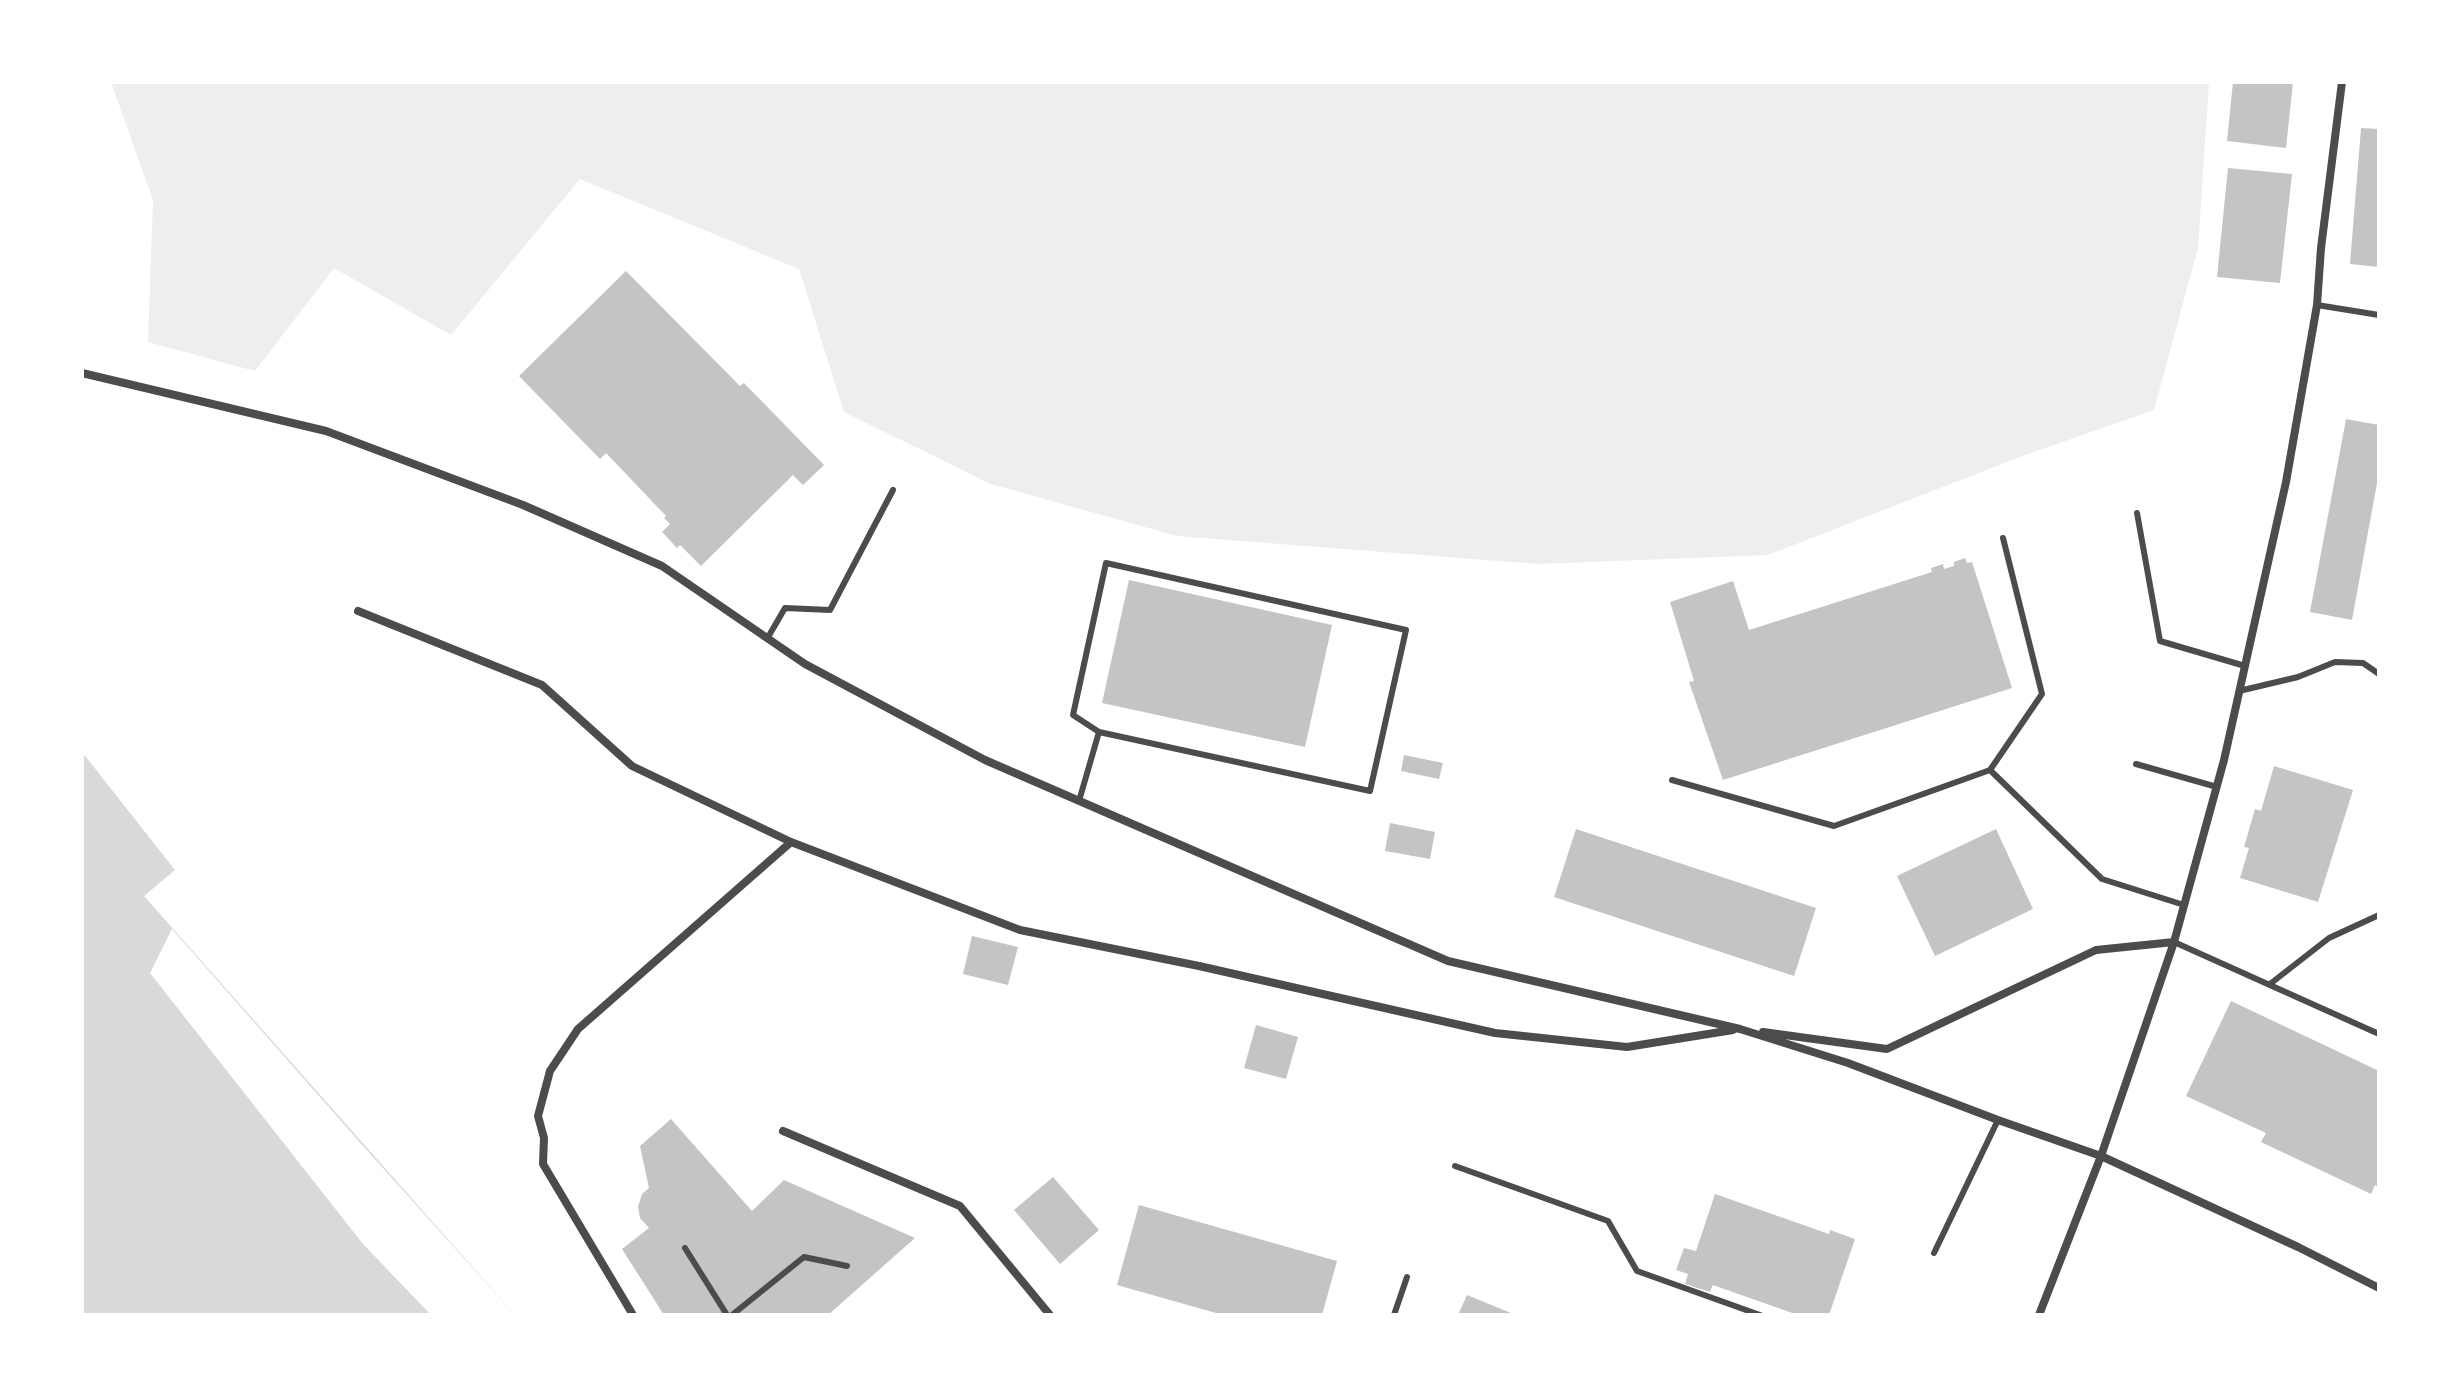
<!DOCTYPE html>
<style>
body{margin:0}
#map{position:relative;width:2461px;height:1397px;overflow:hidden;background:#fff;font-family:"Public Sans",sans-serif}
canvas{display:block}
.frame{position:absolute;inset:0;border:84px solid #fff;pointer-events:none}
</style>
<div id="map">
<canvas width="2461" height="1397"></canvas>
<div class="frame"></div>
</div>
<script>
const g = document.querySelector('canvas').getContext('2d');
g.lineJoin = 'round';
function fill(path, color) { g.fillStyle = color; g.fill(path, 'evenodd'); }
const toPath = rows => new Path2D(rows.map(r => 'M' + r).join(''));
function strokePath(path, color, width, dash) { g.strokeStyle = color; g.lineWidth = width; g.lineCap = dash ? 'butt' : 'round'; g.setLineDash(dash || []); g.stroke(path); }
fill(toPath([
 [111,82,2209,82,2198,248,2154,410,2025,455,1768,555,1538,564,1177,536,991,484,844,412,799,269,580,179,451,335,334,268,255,371,148,342,153,200]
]), '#eee');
fill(toPath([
 [82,752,175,870,144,896,515,1315,82,1315]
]), '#d9d9d9');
fill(toPath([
 [172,929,364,1147,515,1315,431,1315,363,1244,150,973]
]), '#fff');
fill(toPath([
 [2233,82,2293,82,2286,148,2227,141],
 [2361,128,2379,129,2379,267,2350,264],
 [2228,168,2292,174,2280,283,2217,277],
 [626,271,740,386,744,383,824,465,803,485,793,475,701,566,680,545,677,548,662,532,670,524,664,518,666,516,606,453,600,459,519,376],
 [2346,419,2379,425,2379,472,2352,620,2310,612],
 [1965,558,1967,563,1972,562,2012,688,1723,780,1689,682,1694,681,1670,602,1733,581,1749,630,1932,572,1931,568,1943,564,1944,569,1954,566,1954,562],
 [1129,580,1332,625,1305,747,1102,703],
 [1404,755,1443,763,1439,779,1401,771],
 [2274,766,2353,790,2318,902,2240,878,2249,848,2244,847,2255,809,2261,811],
 [1390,823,1435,832,1430,859,1385,851],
 [1576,829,1816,908,1794,976,1554,897],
 [1996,829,2033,909,1935,956,1897,876],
 [972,936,1018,947,1008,985,963,974],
 [2231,1001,2379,1071,2379,1187,2375,1185,2371,1194,2261,1142,2266,1133,2186,1096],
 [1256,1025,1298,1037,1286,1079,1244,1068],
 [671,1119,752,1211,784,1180,915,1238,828,1315,664,1315,622,1249,649,1228,640,1218,638,1207,642,1194,649,1188,640,1146],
 [1053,1177,1099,1230,1060,1264,1014,1210],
 [1715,1194,1829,1234,1830,1230,1855,1239,1829,1315,1798,1315,1713,1285,1710,1292,1685,1284,1688,1274,1676,1270,1684,1248,1696,1251],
 [1139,1205,1337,1261,1322,1315,1223,1315,1117,1285],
 [1467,1295,1516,1315,1458,1315]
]), '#c4c4c4');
strokePath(toPath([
 [2317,305,2379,315],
 [2137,513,2160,641,2245,666],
 [2003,538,2042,694,1990,770,2102,879,2184,905],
 [1106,563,1406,630,1370,791,1099,732,1073,715,1106,563],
 [767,639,785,608,830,610,893,490],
 [2239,691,2298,677,2335,662,2363,663,2379,674],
 [2136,764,2217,787],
 [1672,780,1834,826,1990,770],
 [1079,801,1099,732],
 [2174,942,2379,1034],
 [2270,984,2329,938,2379,915],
 [1455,1166,1608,1221,1637,1271,1760,1315],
 [685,1248,727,1315],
 [1934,1253,1998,1120],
 [732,1315,804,1257,847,1266],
 [1394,1315,1407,1277]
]), '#4c4c4c', 6);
strokePath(toPath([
 [82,373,326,431,523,505,662,566,805,664,985,760,1448,961,1740,1029,1848,1063,1998,1120,2101,1156,2298,1247,2379,1288],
 [358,611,542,685,632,766,791,842,1020,930,1199,966,1495,1033,1627,1047,1733,1030],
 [1763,1032,1887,1049,2096,950,2174,942],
 [783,1131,960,1206,1050,1315],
 [633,1315,543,1164,544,1138,538,1116,550,1071,578,1029,791,842],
 [2039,1315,2101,1156,2174,942,2224,760,2286,482,2317,305,2321,248,2342,82]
]), '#4c4c4c', 8);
</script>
